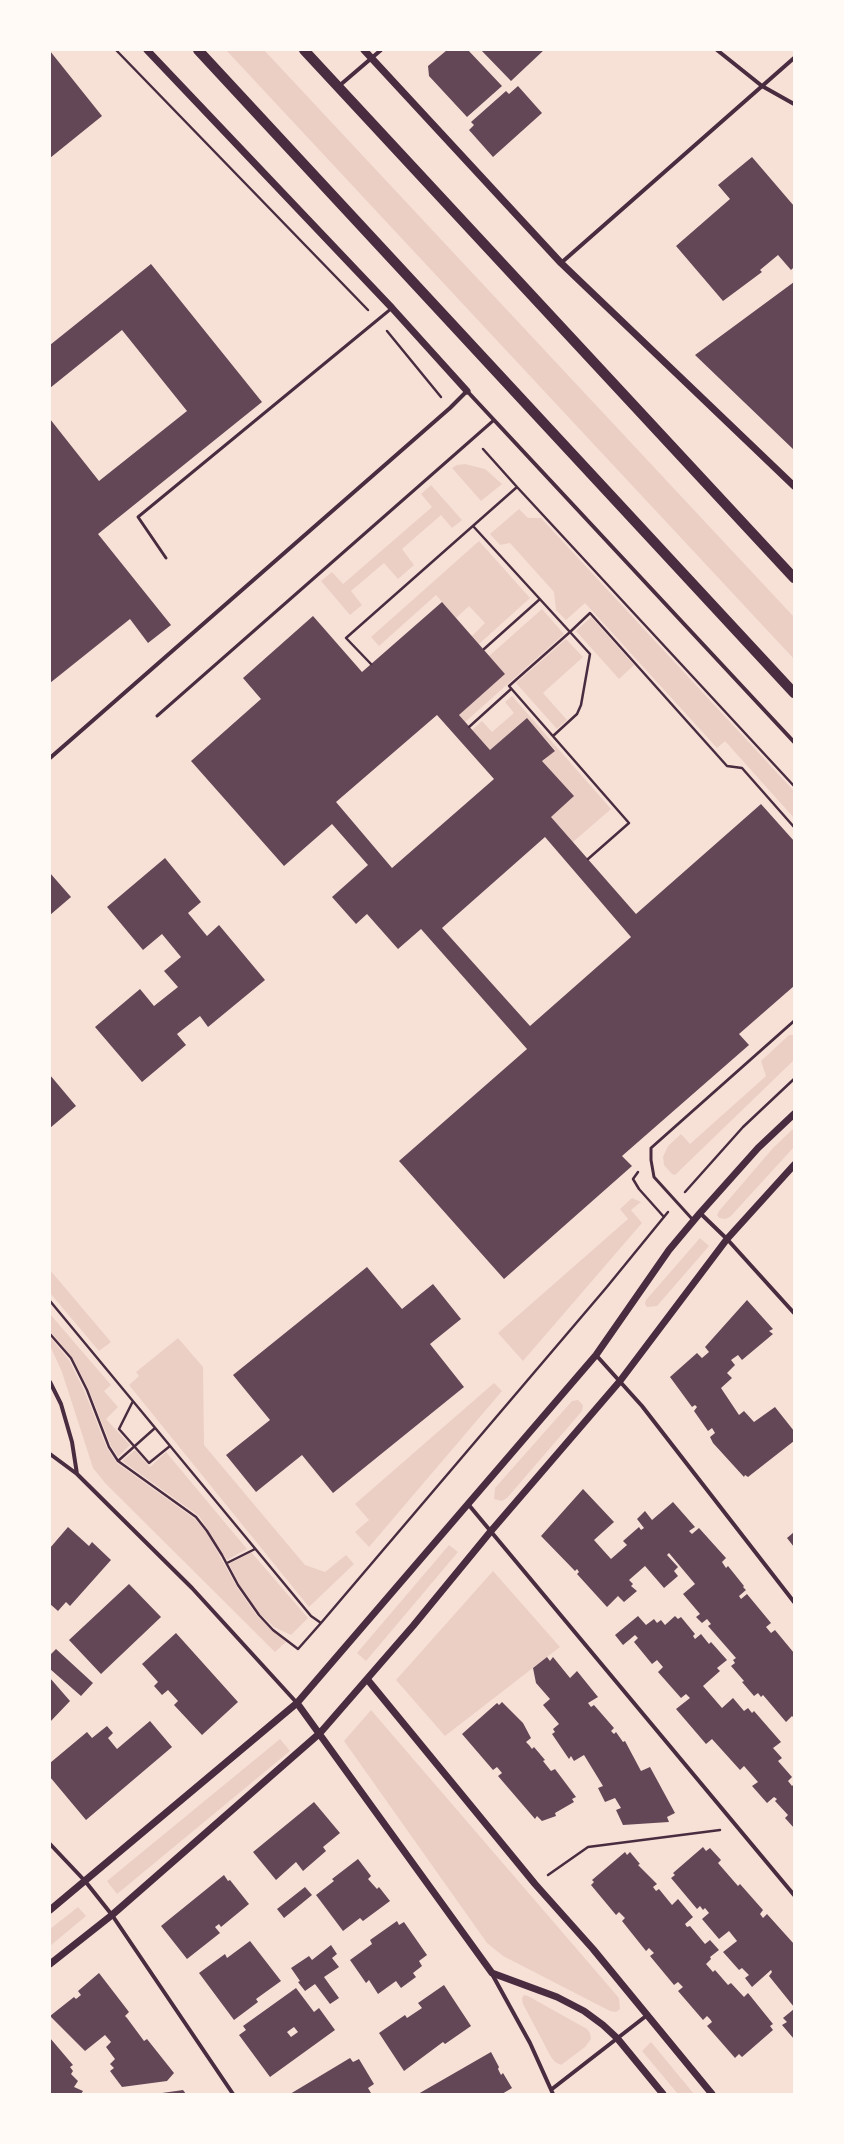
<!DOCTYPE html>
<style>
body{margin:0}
#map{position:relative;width:844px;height:2144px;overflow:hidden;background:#f7e1d7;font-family:"Noto Sans",sans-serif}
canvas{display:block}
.frame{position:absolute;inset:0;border:51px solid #fffaf5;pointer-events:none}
</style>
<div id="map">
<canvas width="844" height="2144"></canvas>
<div class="frame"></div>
</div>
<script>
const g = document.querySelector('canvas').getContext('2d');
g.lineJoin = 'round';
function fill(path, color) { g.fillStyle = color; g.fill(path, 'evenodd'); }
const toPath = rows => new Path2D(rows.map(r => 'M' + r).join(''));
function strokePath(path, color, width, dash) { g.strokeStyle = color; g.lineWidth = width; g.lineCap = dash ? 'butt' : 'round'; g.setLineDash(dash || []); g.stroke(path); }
fill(toPath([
 [226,50,264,50,794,617,794,659],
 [465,464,485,469,502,484,481,501,452,468,457,465],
 [431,485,462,520,452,528,441,515,402,549,414,565,398,579,384,563,351,591,362,605,350,615,321,581,332,572,343,584,432,507,421,494],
 [519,509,528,518,541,518,794,791,794,818,725,741,717,748,585,603,566,620,556,610,554,592,510,543,500,545,490,534],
 [479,541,530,598,479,644,472,636,485,623,469,606,456,618,436,595,379,646,371,637],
 [542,609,564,634,465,722,459,715,505,674,489,656],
 [591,617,634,665,619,679,576,631],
 [566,639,583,657,543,693,567,720,557,729,516,683],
 [512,696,611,809,573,842,551,817,573,796,542,761,555,750,527,719,490,750,472,730,482,721,492,732,514,713,505,702],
 [789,1035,794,1035,794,1060,675,1175,672,1174,664,1165,663,1157,668,1146,681,1134,690,1144,766,1076,761,1061],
 [794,1128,794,1147,730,1217,725,1219,719,1218,717,1215,719,1211,773,1148],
 [632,1198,641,1202,631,1210,642,1223,523,1361,498,1333,628,1219,620,1209],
 [700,1238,709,1246,657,1306,647,1307,645,1304,646,1300],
 [50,1270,111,1342,99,1351,50,1293],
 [50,1314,111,1385,104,1391,118,1407,106,1419,130,1445,118,1457,111,1446,89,1390,72,1357,50,1331],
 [50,1337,69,1360,84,1390,107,1448,117,1463,195,1519,207,1533,237,1587,257,1616,286,1642,275,1652,105,1483,93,1468,62,1372,50,1346],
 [178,1338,203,1367,204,1445,305,1565,325,1572,346,1555,354,1564,309,1607,129,1385,139,1376,136,1372],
 [494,1383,502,1391,369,1547,355,1532,369,1520,355,1504],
 [578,1400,583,1405,582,1411,507,1498,502,1501,494,1499,495,1488,572,1401],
 [135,1450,150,1467,166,1452,247,1549,227,1560,199,1516,122,1461],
 [449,1545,458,1552,366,1661,357,1653],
 [251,1552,308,1618,291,1635,274,1627,259,1613,239,1584,229,1564],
 [493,1571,560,1647,445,1736,396,1680],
 [371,1710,619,1998,620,2009,616,2012,610,2011,503,1956,487,1943,344,1741],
 [280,1739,290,1751,117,1894,107,1881],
 [78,1907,86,1916,50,1946,50,1929],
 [524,1995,528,1996,587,2029,590,2033,591,2039,585,2047,561,2065,555,2062,551,2057,523,2004,522,1998],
 [651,2042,694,2094,678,2094,642,2051]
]), '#ebcfc5');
fill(toPath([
 [447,50,468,50,502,86,467,117,429,76,428,66],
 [481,50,544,50,511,81],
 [50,51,102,116,50,158],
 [518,86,542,113,493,157,469,130,474,125,471,122,506,91,509,94],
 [752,157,794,206,794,267,791,270,778,255,760,270,762,272,723,301,676,246,730,199,718,185],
 [151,264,262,402,98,534,171,625,148,643,130,619,50,683,50,419,99,481,187,411,122,330,50,388,50,345],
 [794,282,794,450,695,355],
 [442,602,505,674,459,715,490,750,527,718,555,751,542,761,574,796,551,817,636,914,761,804,794,841,794,986,739,1034,749,1045,622,1156,632,1166,504,1279,399,1161,527,1049,421,929,398,949,367,914,356,924,332,897,368,865,332,824,284,866,191,761,261,699,243,678,313,616,362,672],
 [437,715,494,779,392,868,336,802],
 [545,837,631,937,530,1026,442,928],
 [165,858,201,902,188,913,207,936,219,925,265,980,208,1027,200,1016,177,1034,186,1045,142,1082,95,1027,140,989,154,1006,178,987,164,971,181,957,162,934,143,950,107,907],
 [50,873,71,897,50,915],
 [50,1075,76,1106,50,1128],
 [367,1267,402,1309,433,1284,461,1319,430,1344,464,1387,333,1493,302,1455,256,1492,226,1455,270,1420,233,1375],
 [747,1300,773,1329,769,1331,773,1334,742,1360,738,1355,731,1360,735,1365,727,1373,732,1378,721,1388,739,1415,744,1411,754,1422,775,1407,794,1431,794,1441,748,1477,745,1475,744,1477,713,1443,710,1437,715,1433,712,1428,708,1431,694,1411,697,1407,695,1405,692,1407,670,1377,697,1353,702,1358,709,1352,705,1347],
 [583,1489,614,1522,594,1540,611,1559,627,1545,623,1541,639,1527,641,1530,644,1528,637,1519,645,1511,652,1520,673,1502,695,1527,689,1531,692,1534,699,1528,726,1558,722,1562,726,1568,728,1566,744,1586,743,1587,746,1590,739,1596,741,1599,747,1594,771,1623,766,1627,771,1633,775,1630,794,1653,794,1718,792,1716,786,1722,763,1695,761,1697,758,1693,754,1696,742,1682,744,1681,731,1666,735,1663,733,1660,736,1658,708,1626,711,1624,707,1619,702,1623,696,1617,700,1614,683,1594,695,1584,669,1553,667,1555,678,1567,674,1571,678,1576,664,1588,645,1566,629,1580,633,1584,631,1586,637,1591,624,1602,618,1596,607,1607,577,1574,579,1572,577,1569,575,1571,541,1536],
 [68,1527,89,1546,92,1542,111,1560,70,1606,66,1602,58,1611,50,1604,50,1548],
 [794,1532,794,1547,787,1538],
 [129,1584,161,1617,101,1674,69,1640],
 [638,1616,646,1625,654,1619,657,1623,661,1620,665,1625,675,1616,678,1619,681,1617,695,1634,693,1636,695,1639,701,1634,709,1644,711,1642,727,1660,717,1668,720,1671,703,1686,722,1708,733,1698,744,1711,748,1708,752,1713,754,1711,781,1742,773,1748,782,1758,778,1761,792,1777,788,1781,792,1786,794,1784,794,1828,785,1818,788,1815,775,1801,777,1799,774,1797,767,1803,752,1786,758,1782,744,1766,740,1770,712,1739,706,1744,676,1709,690,1698,686,1694,681,1698,658,1672,663,1667,657,1660,652,1664,634,1642,638,1638,635,1635,623,1645,615,1635],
 [176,1633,238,1702,202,1735,174,1705,178,1701,168,1690,162,1695,154,1686,158,1682,142,1664],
 [56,1649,93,1683,81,1696,50,1669,50,1655],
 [547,1657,550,1661,553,1657,570,1678,577,1671,598,1697,588,1703,591,1707,594,1705,614,1728,611,1731,614,1734,616,1732,623,1742,625,1741,641,1771,650,1767,675,1813,667,1817,669,1822,623,1825,616,1810,621,1808,615,1798,605,1802,598,1788,603,1786,584,1755,574,1761,571,1756,569,1759,552,1734,555,1732,553,1729,559,1724,543,1705,550,1699,536,1683,533,1668],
 [50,1678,70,1701,50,1722],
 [502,1702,523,1723,531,1738,526,1742,529,1745,532,1749,534,1747,545,1760,543,1761,551,1771,555,1769,576,1797,572,1799,574,1802,555,1813,556,1816,542,1821,537,1816,535,1819,498,1776,502,1773,497,1767,493,1770,462,1734,497,1703,499,1705],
 [150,1721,172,1747,86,1820,50,1777,50,1763,87,1732,92,1738,107,1726,113,1733,108,1738,117,1749],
 [314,1802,340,1833,323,1847,326,1851,303,1871,296,1862,276,1880,253,1852],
 [703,1847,706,1851,710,1848,721,1860,718,1863,738,1886,740,1884,763,1910,760,1914,763,1918,767,1914,794,1944,794,2007,769,1976,772,1972,771,1970,752,1987,745,1978,749,1975,742,1968,739,1970,723,1952,737,1941,729,1931,719,1939,702,1919,709,1913,705,1908,703,1910,700,1906,697,1909,671,1878,675,1875,673,1873],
 [625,1852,627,1855,630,1852,640,1864,638,1865,657,1884,653,1887,656,1891,659,1889,672,1905,678,1899,693,1917,685,1924,687,1927,690,1926,705,1944,710,1940,719,1950,710,1957,711,1959,706,1964,713,1972,715,1970,728,1985,731,1983,744,1997,748,1993,773,2024,770,2026,773,2030,742,2057,739,2054,735,2058,707,2026,712,2022,710,2019,707,2016,703,2020,678,1991,683,1987,678,1982,674,1985,650,1956,654,1953,649,1948,646,1951,622,1921,625,1918,619,1912,616,1915,591,1885,594,1882,592,1880],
 [358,1859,371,1876,368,1879,377,1889,379,1887,390,1901,363,1921,360,1918,343,1931,316,1895,334,1881,332,1879],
 [224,1875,228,1881,230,1880,249,1904,221,1927,219,1924,215,1927,220,1933,187,1959,161,1926],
 [305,1887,312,1895,284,1918,277,1909],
 [397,1921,399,1925,404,1922,427,1955,419,1961,422,1966,413,1973,416,1977,401,1988,396,1981,378,1994,369,1980,366,1983,350,1960,372,1944,370,1940],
 [250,1941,281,1981,256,1999,258,2002,234,2020,199,1973,225,1954,227,1958],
 [331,1945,337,1954,332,1958,339,1967,324,1977,339,1998,330,2004,315,1984,305,1991,298,1982,300,1981,291,1968,309,1956,312,1960],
 [99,1973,129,2012,125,2016,127,2018,144,2041,147,2039,174,2073,167,2081,122,2087,110,2071,114,2068,110,2064,115,2059,106,2047,111,2042,105,2035,85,2051,50,2016,74,1997,76,1999,81,1995,78,1991],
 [444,1985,471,2026,445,2044,443,2042,404,2071,379,2033,405,2015,407,2018,422,2008,418,2003],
 [296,1988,314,2012,319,2008,335,2030,270,2077,239,2035,246,2030,243,2026],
 [294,2027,298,2032,291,2037,287,2032],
 [794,2009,794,2039,782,2025,787,2022,783,2018],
 [50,2038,73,2065,70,2067,73,2071,71,2074,78,2081,74,2087,83,2091,81,2094,50,2094],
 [491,2052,499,2067,498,2069,501,2075,503,2073,512,2088,502,2094,418,2094],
 [350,2058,353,2062,359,2059,374,2084,368,2088,371,2093,290,2094],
 [183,2090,186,2094,162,2094,162,2093]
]), '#644757');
strokePath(toPath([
 [116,50,368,310],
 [387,331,441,397],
 [483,449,517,487],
 [473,526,570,632,509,686,629,823,588,859],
 [484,649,540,599],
 [371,664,346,638,517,487,794,786],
 [469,727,511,689],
 [553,736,577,714,581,705,590,654,570,632,590,613,727,766,742,768,794,827],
 [638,1172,633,1179,639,1189,664,1217],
 [685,1192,743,1127,794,1079],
 [50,1301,311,1616,321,1623,606,1288,668,1212],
 [50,1334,71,1358,87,1390,109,1447,118,1461,196,1517,207,1531,222,1555,238,1585,259,1615,273,1630,298,1649,321,1623],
 [133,1401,119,1429,149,1463,170,1446],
 [118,1461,155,1428],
 [227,1563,255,1549],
 [548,1875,588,1847,720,1830]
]), '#4a2c40', 2.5);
strokePath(toPath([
 [166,558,138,517,392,308],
 [157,716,494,420],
 [693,1220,654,1177,651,1160,651,1148,794,1021]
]), '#4a2c40', 3);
strokePath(toPath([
 [717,50,762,86,794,104],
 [339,86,381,50],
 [561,263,794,58],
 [50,758,450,408,467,391,794,742],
 [700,1213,727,1239,794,1313],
 [596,1355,642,1406,794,1602],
 [50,1382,61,1404,72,1442,77,1474],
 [50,1454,77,1474,192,1588,297,1703],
 [468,1504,794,1895],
 [50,1844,85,1881,112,1915,233,2094],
 [492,1974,530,2043,553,2094],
 [552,2089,646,2016]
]), '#4a2c40', 4);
strokePath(toPath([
 [147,50,392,308,467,391],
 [364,50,561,263,794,486],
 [367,1679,535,1884,593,1949,712,2094],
 [297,1703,492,1973,557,1997,584,2011,603,2025,617,2038,663,2094],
 [50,1910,297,1703,596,1355,669,1250,700,1213,758,1148,794,1114],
 [50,1964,112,1915,320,1733,413,1626,491,1531,620,1381,727,1239,794,1165]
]), '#4a2c40', 7);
strokePath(toPath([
 [198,50,794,693],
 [304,50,794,578]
]), '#4a2c40', 10);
</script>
